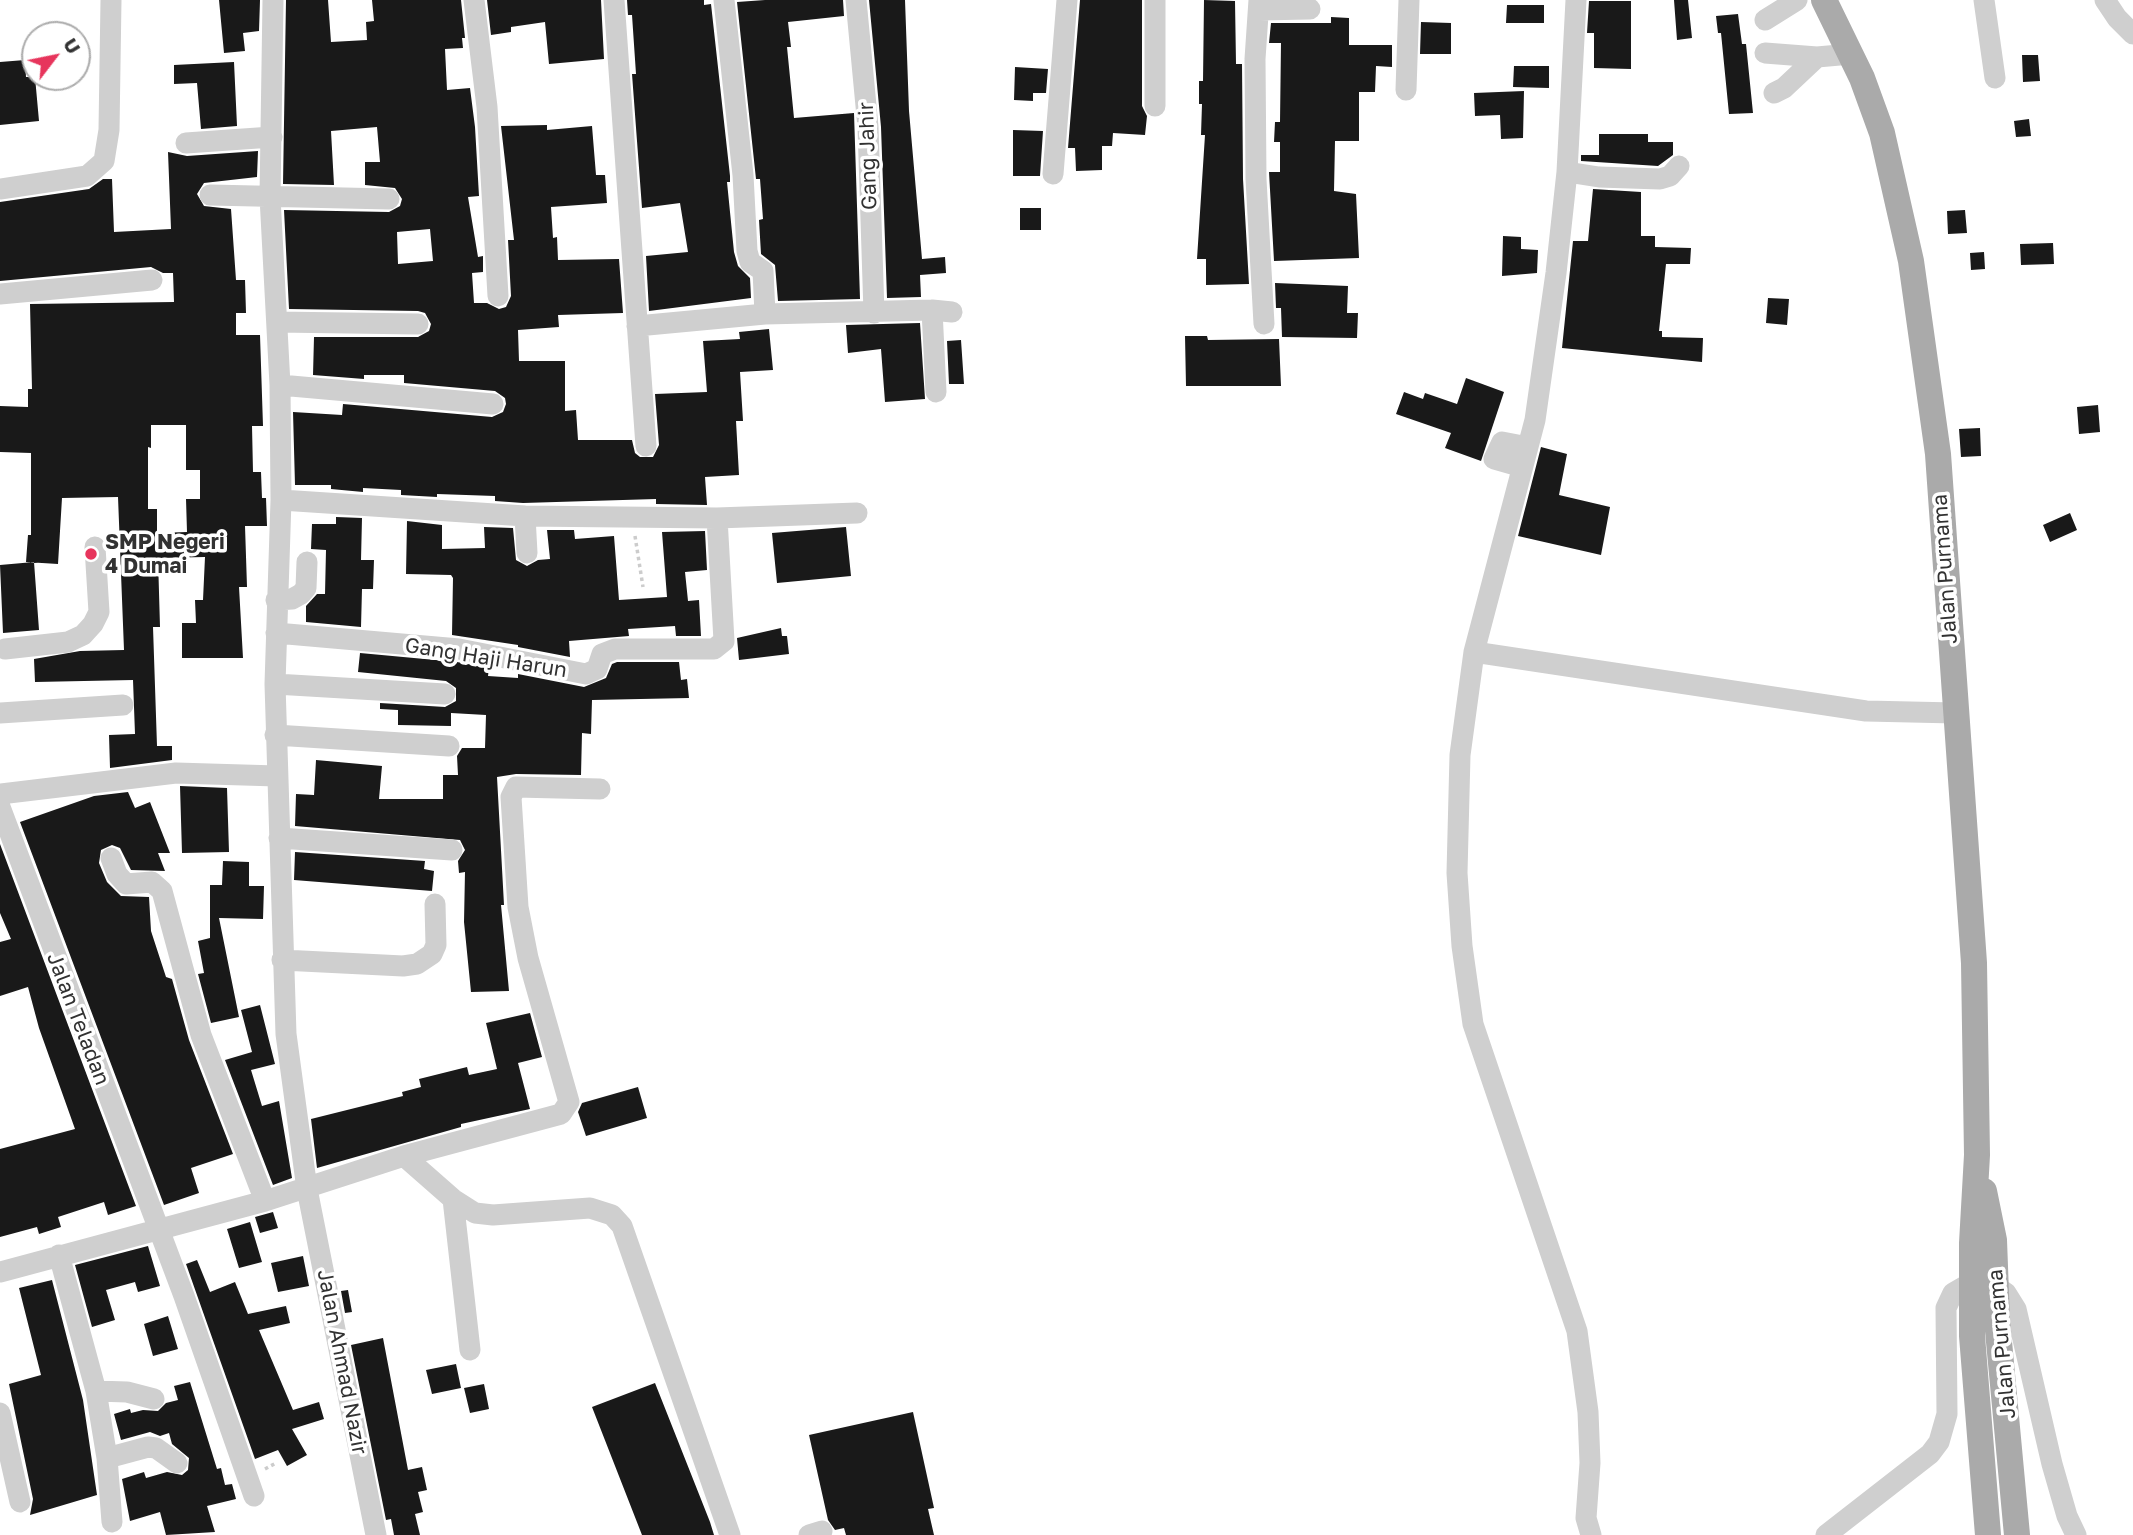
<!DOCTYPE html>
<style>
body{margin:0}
#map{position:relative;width:2133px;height:1535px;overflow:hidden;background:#fff;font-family:"Golos Text",sans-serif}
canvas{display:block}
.north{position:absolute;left:21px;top:21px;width:70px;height:70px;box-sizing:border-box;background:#fff;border:2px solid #adadad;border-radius:50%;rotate:58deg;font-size:19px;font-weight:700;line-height:28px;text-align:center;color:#323232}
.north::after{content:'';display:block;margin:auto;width:24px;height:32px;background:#e7355c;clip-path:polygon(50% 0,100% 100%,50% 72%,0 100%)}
</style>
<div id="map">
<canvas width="2133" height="1535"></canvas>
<div class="north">U</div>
</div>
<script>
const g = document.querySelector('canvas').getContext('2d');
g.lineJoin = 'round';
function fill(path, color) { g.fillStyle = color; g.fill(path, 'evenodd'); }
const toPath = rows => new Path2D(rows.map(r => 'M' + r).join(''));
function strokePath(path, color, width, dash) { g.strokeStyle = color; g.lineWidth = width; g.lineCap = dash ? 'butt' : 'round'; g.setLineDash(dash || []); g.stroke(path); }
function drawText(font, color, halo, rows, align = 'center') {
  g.font = font + ' "Golos Text",sans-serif'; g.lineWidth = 7; g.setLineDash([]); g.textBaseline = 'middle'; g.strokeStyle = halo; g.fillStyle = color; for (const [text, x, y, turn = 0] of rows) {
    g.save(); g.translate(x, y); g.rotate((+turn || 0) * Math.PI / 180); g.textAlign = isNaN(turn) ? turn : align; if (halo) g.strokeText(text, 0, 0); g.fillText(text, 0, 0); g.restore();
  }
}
fill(toPath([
 [219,0,260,0,259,31,243,33,245,51,224,53],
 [286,0,328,0,331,42,367,40,366,22,374,21,372,0,461,0,465,38,462,38,463,48,445,49,447,90,470,88,475,127,479,196,468,197,478,257,483,256,483,272,472,273,474,303,487,303,499,309,506,307,511,296,508,240,514,240,501,126,547,125,547,130,592,126,596,175,605,175,607,203,551,207,553,238,557,237,558,260,619,259,623,313,558,315,559,327,518,330,519,361,565,361,565,411,576,410,578,440,632,440,635,453,640,457,653,457,659,445,655,394,707,392,703,341,740,339,739,332,769,329,773,370,740,372,743,421,736,421,739,475,705,477,707,505,656,504,656,499,523,503,495,501,495,496,437,494,437,497,401,495,401,490,363,488,363,492,331,489,331,485,295,485,293,412,342,415,343,404,492,417,503,412,506,404,505,398,495,391,404,383,404,375,364,375,364,379,313,375,314,337,418,337,429,331,431,324,425,313,418,311,289,309,284,210,389,212,400,206,402,199,395,188,365,185,365,162,380,162,377,127,331,131,334,185,283,184],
 [430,229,433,261,398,264,397,232],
 [487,0,601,0,604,59,549,64,545,22,511,27,511,32,491,35],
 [627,0,704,0,704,5,711,4,730,176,730,182,727,182,734,252,738,266,750,278,751,298,649,311,646,256,688,252,680,203,642,208,632,74,636,74,632,15,628,15],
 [765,0,843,0,844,16,788,22,791,47,787,47,794,118,854,113,860,299,778,301,775,265,761,254,759,220,763,219,760,179,756,179,737,2],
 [869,0,905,0,909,111,922,259,945,257,946,273,920,275,921,297,887,298,881,127],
 [1080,0,1142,0,1142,106,1147,116,1145,135,1113,133,1112,146,1102,146,1102,170,1076,171,1075,148,1068,148],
 [1204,0,1235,1,1236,64,1242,64,1243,179,1249,284,1206,285,1206,259,1197,259,1205,135,1201,135,1202,104,1199,104,1199,81,1203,81],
 [1674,0,1688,0,1692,38,1677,40],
 [1589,1,1631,1,1631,69,1594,68,1594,33,1587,33],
 [1507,5,1544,5,1544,23,1506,23],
 [1738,14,1742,44,1746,44,1753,113,1729,114,1721,33,1718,33,1716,16],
 [1331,17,1349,18,1349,45,1392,45,1392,67,1376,66,1375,92,1359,92,1359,141,1335,141,1334,191,1356,194,1359,258,1274,261,1269,172,1280,172,1280,142,1274,142,1275,122,1280,122,1281,43,1269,43,1271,23,1331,23],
 [1421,22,1451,23,1451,54,1420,54],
 [2022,55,2038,55,2040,81,2023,82],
 [25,60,26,77,35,77,39,121,0,125,0,62],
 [234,62,237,126,201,129,197,83,174,84,174,65],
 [1514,66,1549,66,1549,88,1513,87],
 [1015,67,1048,69,1046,93,1033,93,1033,101,1014,100],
 [1524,91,1523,138,1501,139,1500,115,1475,116,1474,93],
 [2029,119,2031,136,2016,137,2014,121],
 [1013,130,1043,131,1040,176,1013,176],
 [1599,134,1648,134,1648,142,1673,142,1673,155,1658,166,1581,161,1581,155,1599,155],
 [258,151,257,177,204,183,197,194,204,206,231,209,236,280,245,280,246,313,236,313,236,335,260,335,263,426,252,426,253,472,261,472,262,498,266,498,267,526,245,526,247,587,239,587,243,658,182,658,182,623,196,623,195,600,203,600,205,557,158,558,160,627,153,627,157,746,172,746,172,760,110,768,109,735,135,734,133,680,35,682,34,659,80,651,124,650,118,497,62,498,58,564,26,562,28,535,31,535,31,453,0,452,0,406,28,407,28,389,32,389,30,304,174,302,173,273,163,273,151,267,0,281,0,202,89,189,103,179,112,179,114,232,171,229,168,152,187,156],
 [151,425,186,425,186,470,200,470,200,499,186,499,187,532,157,533,157,509,148,509,148,447,151,448],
 [1593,189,1641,192,1641,236,1655,236,1655,247,1691,248,1690,264,1666,264,1659,331,1662,331,1662,337,1703,338,1702,362,1562,348,1573,241,1588,241],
 [1020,208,1041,208,1041,230,1020,230],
 [1965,210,1967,233,1948,234,1947,211],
 [1503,236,1521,237,1521,249,1538,250,1537,273,1502,276],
 [2053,243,2054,264,2021,265,2020,244],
 [1984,252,1985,269,1971,270,1970,253],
 [1275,283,1348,286,1347,313,1358,313,1357,338,1282,337,1281,308,1276,308],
 [1768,298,1789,299,1787,325,1766,323],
 [920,323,925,399,885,402,881,349,848,353,846,325],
 [1185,336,1207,336,1208,340,1279,339,1281,386,1186,386],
 [961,340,964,384,949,384,947,341],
 [1466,378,1504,392,1481,461,1445,448,1451,433,1396,414,1404,392,1423,399,1425,393,1457,404],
 [2098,405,2100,432,2079,434,2077,407],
 [1980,428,1981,456,1961,457,1959,429],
 [1541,447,1567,454,1559,495,1610,507,1601,555,1518,536],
 [2070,513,2077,530,2050,542,2043,525],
 [336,517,362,518,361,560,374,560,373,589,362,589,361,627,306,622,306,606,317,594,325,594,326,550,311,549,312,524,336,524],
 [407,521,442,525,442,549,485,548,484,527,513,528,516,560,527,566,538,560,550,559,547,530,574,530,575,539,614,536,619,600,667,597,662,532,705,531,707,570,685,572,688,601,699,600,701,636,676,636,675,626,628,629,629,636,569,641,570,657,518,647,518,645,452,635,453,578,451,575,406,574],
 [846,527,851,576,777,583,772,533],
 [34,562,39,630,3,633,0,565],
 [781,628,782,636,787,636,789,654,739,660,737,638],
 [360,653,457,662,489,668,488,676,518,678,518,674,584,687,606,678,612,664,617,662,679,662,681,680,687,679,689,698,592,700,591,734,582,733,581,775,516,774,497,777,504,905,501,905,509,991,471,992,464,922,465,872,459,873,458,861,465,850,460,840,295,826,296,794,314,795,316,760,382,766,379,799,443,799,443,775,458,775,457,756,462,748,485,748,486,715,451,713,451,726,398,725,398,710,380,709,380,703,445,707,456,701,456,688,446,681,358,672],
 [180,786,227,788,229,852,182,853],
 [128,792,135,808,150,802,170,853,158,853,165,871,131,870,120,848,112,845,101,850,99,863,107,882,121,896,149,897,151,931,166,977,172,979,189,1040,233,1154,191,1168,199,1193,164,1205,20,822,94,796],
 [0,844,136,1206,108,1215,104,1202,58,1217,61,1227,39,1234,37,1227,0,1237,0,1149,75,1129,39,1028,28,987,0,996,0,942,11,939,0,913],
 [295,852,425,861,424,869,434,871,432,891,294,880],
 [223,861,249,862,249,886,264,886,263,919,219,918,239,1017,211,1023,198,974,204,973,198,941,210,938,210,885,222,885],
 [260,1005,275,1064,251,1070,262,1106,279,1101,292,1178,273,1185,225,1060,252,1052,241,1010],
 [530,1013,542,1057,518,1063,530,1109,461,1124,461,1127,317,1168,311,1119,403,1096,402,1092,421,1087,419,1079,467,1067,469,1075,497,1069,486,1023],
 [638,1087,647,1118,586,1136,578,1112,582,1103],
 [273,1212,278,1228,260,1233,255,1217],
 [250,1222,262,1262,239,1268,227,1229],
 [148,1246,160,1286,138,1292,135,1282,106,1290,115,1320,92,1327,75,1265],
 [303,1256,309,1286,278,1292,271,1263],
 [197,1260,210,1292,235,1282,248,1314,286,1306,290,1323,259,1330,293,1410,319,1402,324,1419,292,1429,307,1455,287,1466,278,1450,255,1459,186,1264],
 [52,1280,83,1400,97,1495,30,1515,33,1499,9,1384,41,1375,19,1288],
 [348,1290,352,1312,345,1313,341,1291],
 [168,1316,178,1349,153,1356,144,1324],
 [383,1338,408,1470,422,1467,427,1490,418,1492,423,1512,415,1514,420,1535,394,1535,391,1519,386,1520,351,1345],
 [456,1364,461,1388,432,1394,426,1370],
 [190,1382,217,1469,221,1468,225,1485,232,1484,236,1499,207,1506,215,1532,166,1535,160,1512,130,1521,122,1479,144,1472,146,1478,167,1472,182,1475,188,1470,189,1458,172,1444,169,1433,160,1436,150,1432,121,1440,114,1414,130,1409,131,1413,143,1410,158,1411,166,1403,178,1400,174,1386],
 [655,1383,710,1522,714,1535,642,1535,592,1407],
 [484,1384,489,1409,470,1413,464,1388],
 [913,1412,934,1508,928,1509,934,1535,846,1535,844,1528,835,1530,828,1520,809,1435]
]), '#191919');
strokePath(toPath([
 [635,536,643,587],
 [265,1469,276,1463]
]), '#ccc', 3.5, [3.5, 3.5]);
strokePath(toPath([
 [273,0,270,197,280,385,281,500,275,684,286,1034,307,1189,376,1535],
 [474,0,487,107,498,296],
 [614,0,646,446],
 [724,0,743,175,747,251,750,262,763,271,765,314],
 [856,0,868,127,874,313],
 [1259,0,1255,59,1256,179,1264,324],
 [1576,0,1567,172,1556,273,1535,420,1474,652,1460,755,1457,873,1462,946,1473,1024,1577,1331,1588,1412,1590,1463,1586,1518,1591,1535],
 [1984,0,1995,78],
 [2105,0,2117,18,2133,34],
 [1259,10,1310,9],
 [1765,20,1797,0],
 [1765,53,1817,57,1851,54],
 [1406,90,1409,0],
 [1774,93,1784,88,1817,57],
 [1155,106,1155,0],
 [186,143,272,137],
 [1567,172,1599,177,1660,179,1670,176,1679,166],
 [1053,174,1067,0],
 [0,189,87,176,104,161,109,130,111,0],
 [210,195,389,199],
 [0,294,152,280],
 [277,322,418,324],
 [637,326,765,314,932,310],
 [280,385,493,404],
 [936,392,932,310,952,312],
 [1522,467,1494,459,1502,442,1528,447],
 [281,500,525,516,717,518,857,513],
 [525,516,527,553],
 [276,600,292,599,301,594,306,588,307,562],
 [276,633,459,649,586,674,597,669,602,654,615,649,714,649,724,641,717,518],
 [5,649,68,642,83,635,93,624,99,612,95,547],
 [1474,652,1866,711,1955,713],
 [275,684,445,694],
 [0,713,123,705],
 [275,735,449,746],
 [0,794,176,773,277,776],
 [0,807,184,1296,254,1496],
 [279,838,452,850],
 [111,858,117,874,126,884,152,882,162,891,201,1035,265,1201],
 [282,960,403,966,417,964,432,954,436,945,435,904],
 [404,1156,453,1199,475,1213,493,1215,590,1208,612,1215,622,1226,730,1535],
 [453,1199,470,1350],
 [59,1255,96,1391,107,1458,112,1522],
 [0,1272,265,1201,404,1156,561,1114,569,1102,528,958,518,907,511,797,516,787,600,789],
 [96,1391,127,1392,154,1399],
 [0,1413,20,1502],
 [107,1458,148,1447,156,1448,177,1463],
 [809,1535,822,1531],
 [1826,1535,1930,1454,1939,1442,1947,1414,1946,1308,1953,1293,1972,1282,1996,1286,2006,1293,2016,1309,2052,1464,2067,1516,2076,1535]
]), '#cfcfcf', 21);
strokePath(toPath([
 [1824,0,1862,78,1882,133,1911,261,1938,454,1974,963,1977,1155,1972,1243,1972,1336,1988,1535],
 [1984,1191,1994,1240,1997,1320,2017,1535]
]), '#aaa', 26);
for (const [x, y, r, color] of [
 [91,554,7,"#e7355c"]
]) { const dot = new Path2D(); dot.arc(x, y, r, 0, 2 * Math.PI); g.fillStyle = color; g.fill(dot); strokePath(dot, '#fff', 2.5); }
drawText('21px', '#323232', '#fff', [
 ["Gang Jahir",868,156,-92],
 ["Jalan Purnama",1945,569,-94],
 ["Gang Haji Harun",486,658,9],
 ["Jalan Teladan",78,1019,69],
 ["Jalan Purnama",2002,1344,-95],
 ["Jalan Ahmad Nazir",342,1362,79]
]);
drawText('bold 21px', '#323232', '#fff', [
 ["SMP Negeri",105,542],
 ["4 Dumai",105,566]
], 'left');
</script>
